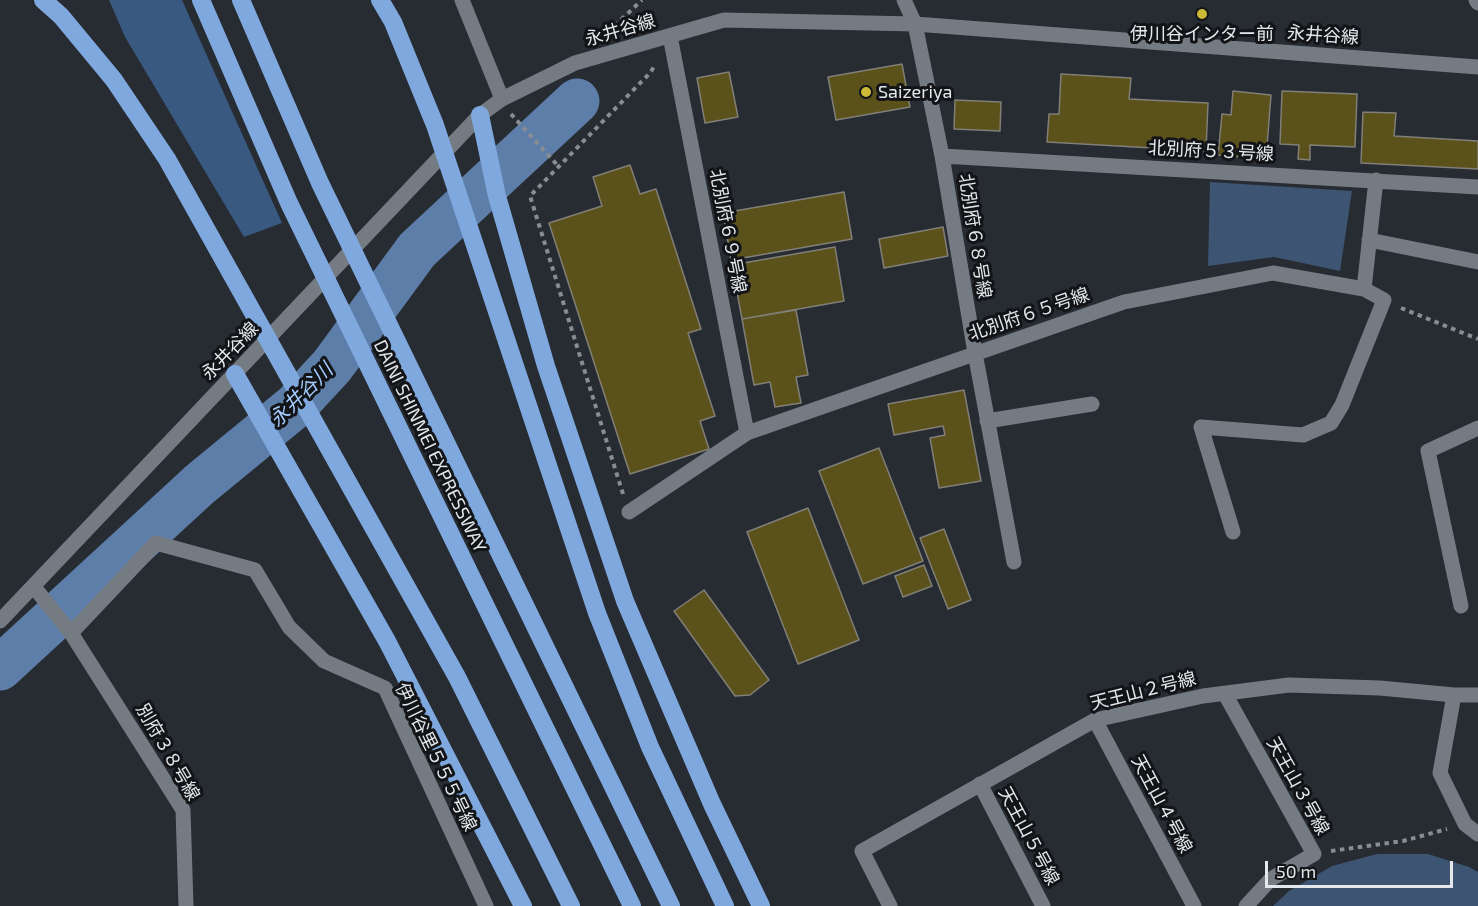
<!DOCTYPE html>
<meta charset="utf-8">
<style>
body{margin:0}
#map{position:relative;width:1478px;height:906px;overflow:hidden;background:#272b32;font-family:"Exo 2",sans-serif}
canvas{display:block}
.scale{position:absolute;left:1265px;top:861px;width:188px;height:27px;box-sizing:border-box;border:3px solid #e4e8ec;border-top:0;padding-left:8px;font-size:18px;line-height:21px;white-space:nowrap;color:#e4e8ec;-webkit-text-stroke:4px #121417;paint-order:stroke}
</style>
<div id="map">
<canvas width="1478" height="906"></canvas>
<div class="scale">50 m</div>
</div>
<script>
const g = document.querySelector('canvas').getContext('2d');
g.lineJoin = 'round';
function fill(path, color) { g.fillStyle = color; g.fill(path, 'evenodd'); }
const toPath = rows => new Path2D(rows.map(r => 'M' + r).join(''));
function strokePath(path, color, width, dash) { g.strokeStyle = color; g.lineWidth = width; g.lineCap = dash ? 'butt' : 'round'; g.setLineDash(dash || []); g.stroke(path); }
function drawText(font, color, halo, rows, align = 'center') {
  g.font = font + ' "Exo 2","Noto Sans JP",sans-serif'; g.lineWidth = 6; g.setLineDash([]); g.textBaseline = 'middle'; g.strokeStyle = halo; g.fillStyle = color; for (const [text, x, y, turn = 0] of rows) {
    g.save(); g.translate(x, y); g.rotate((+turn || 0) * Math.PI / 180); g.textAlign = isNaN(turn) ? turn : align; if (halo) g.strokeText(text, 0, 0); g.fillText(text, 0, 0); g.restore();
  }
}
fill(toPath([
 [1210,182,1352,191,1340,271,1274,257,1208,266],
 [1377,854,1428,854,1469,867,1478,872,1478,906,1273,906,1289,891,1332,866]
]), '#3d5472');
fill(toPath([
 [109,0,182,0,282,223,244,237,125,37]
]), '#395981');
strokePath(toPath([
 [0,668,200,484,295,406,332,366,417,250,577,101]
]), '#5d7ea8', 45);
const building = toPath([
 [902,64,910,107,836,120,828,77,902,64],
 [729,72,738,117,705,123,697,78,729,72],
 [1061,74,1131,78,1129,99,1208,103,1206,151,1047,142,1049,114,1059,114,1061,74],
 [1233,91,1271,95,1266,159,1218,155,1222,114,1231,115,1233,91],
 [1282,91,1357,94,1355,147,1310,145,1310,160,1298,159,1299,145,1280,144,1282,91],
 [955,100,1001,102,1000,131,954,129,955,100],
 [1363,112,1396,113,1394,136,1478,141,1478,169,1361,163,1363,112],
 [630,165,640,194,656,189,701,329,688,333,715,416,700,421,709,449,630,474,549,223,602,206,593,177,630,165],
 [844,192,852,239,731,260,723,213,844,192],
 [943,227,948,256,884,268,879,239,943,227],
 [835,247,844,301,742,319,732,265,835,247],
 [796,310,808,375,796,377,801,403,775,407,770,382,754,385,742,319,796,310],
 [964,390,981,481,939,488,930,438,945,435,943,426,894,435,888,404,964,390],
 [879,448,923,561,863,584,819,471,879,448],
 [808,508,859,640,798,664,747,532,808,508],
 [944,529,971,600,948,609,920,538,944,529],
 [924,565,932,586,903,597,895,576,924,565],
 [704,590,769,680,750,695,735,696,674,611,704,590]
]);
fill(building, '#5b521b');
strokePath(building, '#817f77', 1.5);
strokePath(toPath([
 [608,32,642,0],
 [511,114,559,167],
 [1401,308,1478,339],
 [623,494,530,196,650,73,655,65],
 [1331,851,1403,841,1447,829]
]), '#898d93', 4, [4.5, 4.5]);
strokePath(toPath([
 [462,0,502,99],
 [1476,0,1478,3],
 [915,24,942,156,975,353,1014,562],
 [670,36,747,433],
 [942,156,1478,187],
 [1369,240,1478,262],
 [987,421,1092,404],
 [629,512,747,433,1124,302,1273,273,1364,289,1376,180],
 [1233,532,1201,427,1303,435,1331,423,1342,405,1384,300,1364,289],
 [34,587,71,633,183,810,186,906],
 [1461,606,1428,451,1478,428],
 [71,633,156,543,255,570,289,627,324,661,385,688,486,906],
 [1225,694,1314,854,1271,879,1246,906],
 [1095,720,1194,906],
 [980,784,1043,906]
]), '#757b82', 15);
strokePath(toPath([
 [904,0,915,24],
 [0,621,480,115,502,99,575,63,724,20,915,24,1478,67],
 [1478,695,1454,695,1440,773,1465,824,1478,834],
 [890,906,862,851,1095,720,1203,696,1289,685,1380,688,1454,695]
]), '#757b82', 15);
strokePath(toPath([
 [43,0,61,16,114,80,167,159,457,677,571,906],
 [201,0,289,203,632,906],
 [241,0,320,183,671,906],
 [380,0,393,22,435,125,597,613,650,747,725,906],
 [480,115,497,196,546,366,625,601,712,804,761,906],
 [235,374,387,641,523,906]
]), '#7ea8de', 18);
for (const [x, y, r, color] of [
 [1202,14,6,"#ccb938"],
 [866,92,6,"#ccb938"]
]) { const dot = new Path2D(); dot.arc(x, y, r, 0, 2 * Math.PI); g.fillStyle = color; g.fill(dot); strokePath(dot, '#121417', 2); }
drawText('18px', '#e4e8ec', '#121417', [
 ["永井谷線",620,30,-16],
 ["永井谷線",1323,35,4],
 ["北別府５３号線",1211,151,3],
 ["北別府６９号線",728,231,79],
 ["北別府６８号線",975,236,81],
 ["北別府６５号線",1029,314,-19],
 ["永井谷線",230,351,-46],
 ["DAINI SHINMEI EXPRESSWAY",430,446,64],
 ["天王山２号線",1143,691,-14],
 ["別府３８号線",168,752,60],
 ["伊川谷里５５５号線",436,757,64],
 ["天王山３号線",1298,786,61],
 ["天王山４号線",1162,804,62],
 ["天王山５号線",1029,836,62]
]);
drawText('18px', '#e4e8ec', '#121417', [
 ["伊川谷インター前",1202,34],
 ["Saizeriya",878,92,"left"]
]);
drawText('italic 20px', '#a3ccff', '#121417', [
 ["永井谷川",301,395,-45]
]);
</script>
